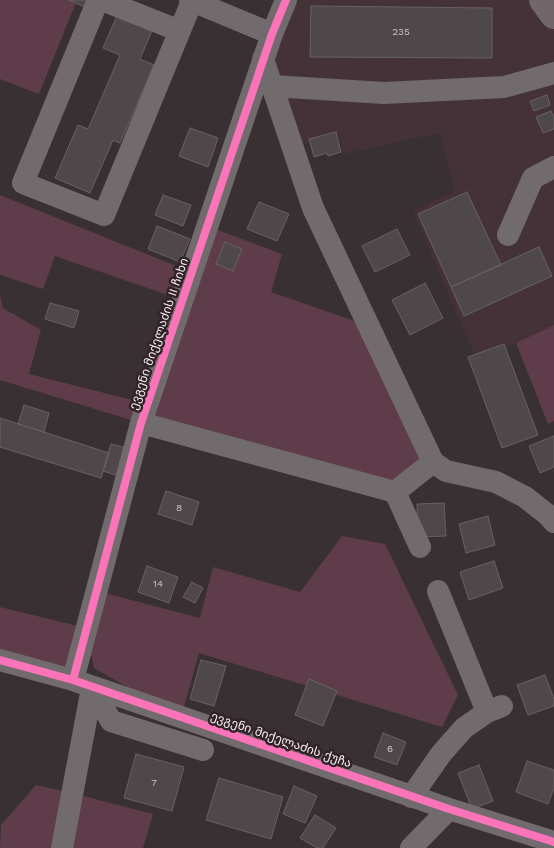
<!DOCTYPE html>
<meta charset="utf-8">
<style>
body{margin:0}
canvas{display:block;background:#383033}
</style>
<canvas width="554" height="848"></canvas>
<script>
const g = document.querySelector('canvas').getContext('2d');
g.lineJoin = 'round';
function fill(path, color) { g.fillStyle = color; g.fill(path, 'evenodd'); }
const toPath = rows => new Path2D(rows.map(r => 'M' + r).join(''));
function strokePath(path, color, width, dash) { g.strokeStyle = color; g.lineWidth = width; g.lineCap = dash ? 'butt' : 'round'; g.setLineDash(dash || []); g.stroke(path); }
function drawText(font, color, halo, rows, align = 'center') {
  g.font = font + ' "Work Sans","Noto Sans Georgian",sans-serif'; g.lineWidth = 5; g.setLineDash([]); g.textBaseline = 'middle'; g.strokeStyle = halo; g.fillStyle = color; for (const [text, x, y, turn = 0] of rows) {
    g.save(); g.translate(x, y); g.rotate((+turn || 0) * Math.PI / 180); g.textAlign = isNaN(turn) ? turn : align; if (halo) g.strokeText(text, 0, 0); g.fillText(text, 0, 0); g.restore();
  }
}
fill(toPath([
 [286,0,543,0,554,15,554,325,477,361,413,211,455,191,439,133,343,154,340,134,292,146,263,59]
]), '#453239');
fill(toPath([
 [0,0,77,0,39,94,0,79],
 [0,195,191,272,207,226,282,254,271,292,369,326,433,462,395,492,141,423,0,380,0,294,3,308,41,330,29,374,148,404,182,300,55,256,43,289,0,275],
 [554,325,554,421,548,424,516,343],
 [342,536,385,544,458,695,442,727,199,653,181,718,94,668,86,629,70,670,0,658,0,607,86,628,97,591,200,618,213,567,300,592],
 [36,785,72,793,153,814,143,848,0,848,1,825]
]), '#5e3c49');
const building = toPath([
 [69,0,93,0,89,9,69,0],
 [311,6,492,8,492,58,310,57,311,6],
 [119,11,154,26,140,59,154,65,120,143,113,140,90,193,55,178,78,125,88,129,120,55,103,48,119,11],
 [547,95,550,105,534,111,530,101,547,95],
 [551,111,554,119,554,129,543,133,536,117,551,111],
 [190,128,218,138,208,167,179,156,190,128],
 [336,132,341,152,328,156,327,153,314,157,309,139,336,132],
 [467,192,501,265,451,287,418,214,467,192],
 [163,195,191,205,183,226,155,215,163,195],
 [259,202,289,214,277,241,247,229,259,202],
 [157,226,190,239,180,262,148,249,157,226],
 [397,229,410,255,375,272,362,246,397,229],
 [225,242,242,249,233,271,216,264,225,242],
 [539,247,552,276,464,316,451,287,539,247],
 [425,283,443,318,410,335,392,300,425,283],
 [50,303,79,311,74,328,45,319,50,303],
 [504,344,538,435,502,448,468,357,504,344],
 [24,405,49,413,44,432,18,424,24,405],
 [0,418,109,453,101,478,0,447,0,418],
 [554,436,554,467,540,473,529,446,554,436],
 [111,444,131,449,122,477,103,471,111,444],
 [166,491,199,502,192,525,158,514,166,491],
 [444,503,446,536,418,537,417,504,444,503],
 [488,516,495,545,466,553,459,524,488,516],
 [494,561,503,588,469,600,460,572,494,561],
 [147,566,178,577,169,603,138,592,147,566],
 [192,582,203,588,195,603,183,597,192,582],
 [201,660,226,666,214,706,190,699,201,660],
 [545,675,554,699,554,706,528,715,517,685,545,675],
 [309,679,337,691,323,726,295,715,309,679],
 [383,733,406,742,397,765,374,757,383,733],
 [136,754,184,767,172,811,124,798,136,754],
 [527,761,554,770,554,788,548,804,516,792,527,761],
 [479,765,493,801,472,809,458,773,479,765],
 [219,778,283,797,271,839,206,820,219,778],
 [294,786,317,796,305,823,283,814,294,786],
 [315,815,336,828,323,848,317,848,300,838,315,815]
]);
fill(building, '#4f484a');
strokePath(building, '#686163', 1);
strokePath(toPath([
 [98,0,23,183,104,215,192,1],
 [102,0,180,31],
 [190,0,272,34],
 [263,59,313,208,433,462,446,471,496,482,525,497,548,515,554,522],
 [272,86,384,93,504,87,554,73],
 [508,235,533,178,554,167],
 [141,423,395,492,433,462],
 [395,492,420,547],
 [438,591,487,712],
 [0,660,73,680,449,809,554,842],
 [73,680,141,423,272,34,286,0],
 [92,688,111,721,203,750],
 [411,797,441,754,464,728,487,712,502,706],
 [62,848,92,688],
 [411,848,449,809]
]), '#716b6d', 22);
strokePath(toPath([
 [543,0,554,15]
]), '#71676a', 28);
strokePath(toPath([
 [0,660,73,680,449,809,554,842],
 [73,680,141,423,272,34,286,0]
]), '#fb73b8', 8);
drawText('10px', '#cec5c9', null, [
 ["235",401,32],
 ["8",179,508],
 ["14",158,584],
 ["6",390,749],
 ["7",154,783]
]);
drawText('12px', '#f9eff3', '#312328', [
 ["ევგენი მიქელაძის II ჩიხი",159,334,-71],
 ["ევგენი მიქელაძის ქუჩა",281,740,19]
]);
</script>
